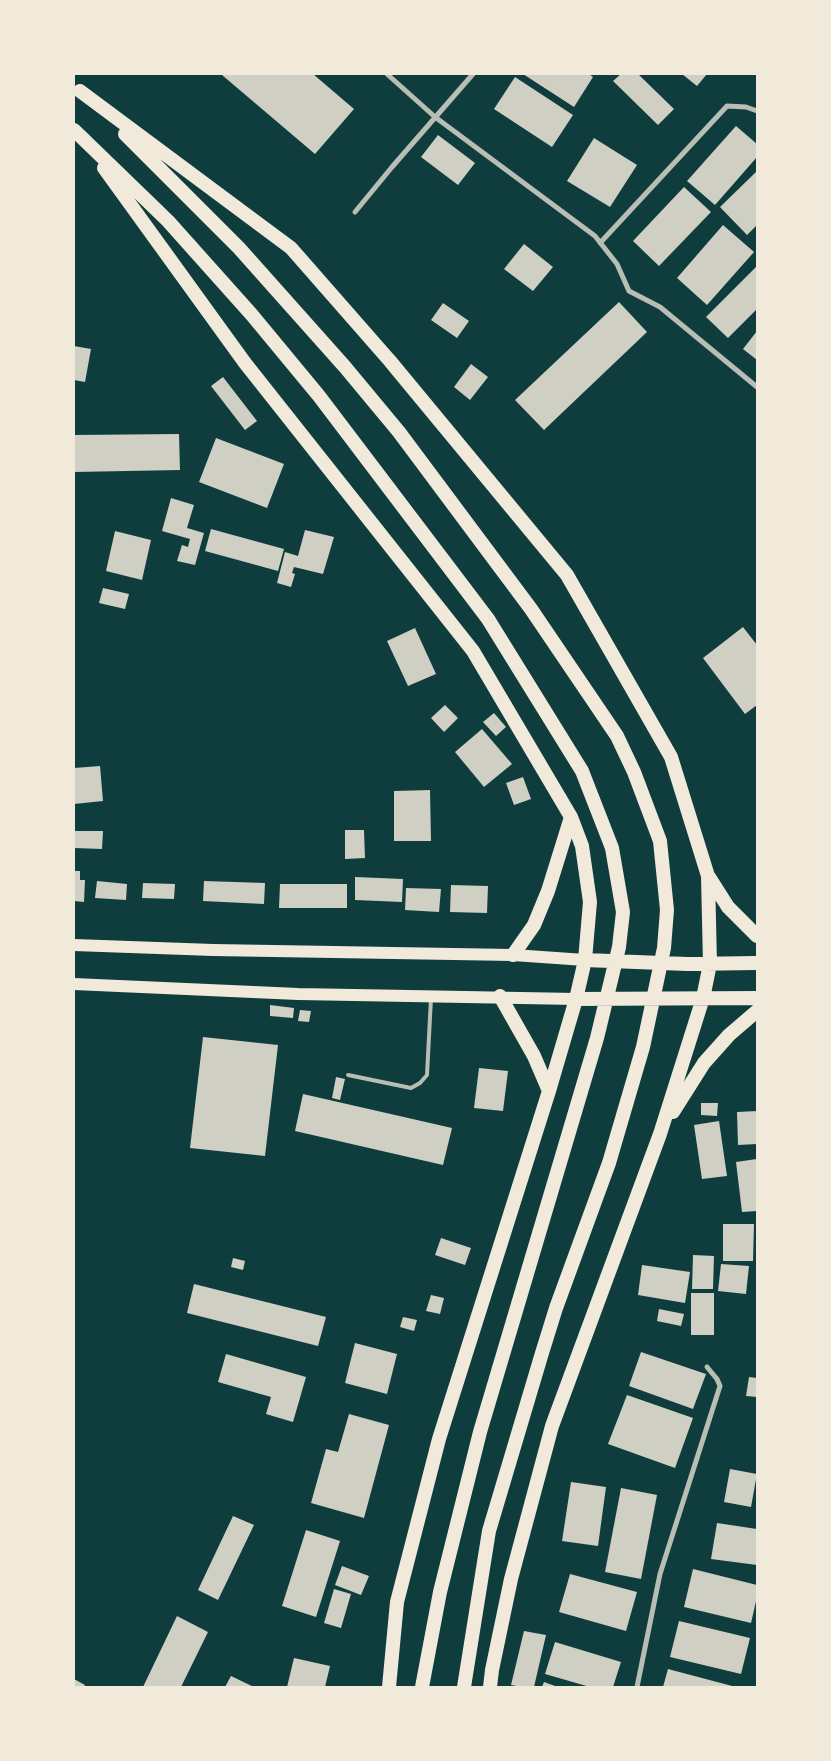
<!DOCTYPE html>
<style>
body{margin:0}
#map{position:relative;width:831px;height:1761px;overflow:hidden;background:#0f3d3e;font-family:"Zilla Slab",serif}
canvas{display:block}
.frame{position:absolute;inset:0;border:75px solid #f1e9da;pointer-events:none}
</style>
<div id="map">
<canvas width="831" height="1761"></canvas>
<div class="frame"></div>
</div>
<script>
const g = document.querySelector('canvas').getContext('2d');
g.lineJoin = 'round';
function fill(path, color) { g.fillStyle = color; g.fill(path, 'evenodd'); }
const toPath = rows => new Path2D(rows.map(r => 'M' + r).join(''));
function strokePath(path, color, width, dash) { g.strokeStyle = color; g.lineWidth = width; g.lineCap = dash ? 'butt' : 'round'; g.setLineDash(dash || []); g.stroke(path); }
fill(toPath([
 [223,74,313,74,354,109,315,154,222,75],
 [523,74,589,74,593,77,574,107],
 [621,74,638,74,674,109,658,125,613,81],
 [682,74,707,74,697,86],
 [515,77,573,115,552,147,494,109],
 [736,126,757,144,757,157,715,205,687,181],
 [438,135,475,163,458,185,421,157],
 [594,138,637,165,610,207,567,181],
 [757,171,757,225,747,235,720,207],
 [684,187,711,212,659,266,633,241],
 [723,225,754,252,707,305,677,278],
 [524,244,553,267,533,291,504,269],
 [757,266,757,309,728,338,706,317],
 [619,302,647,332,544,430,515,400],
 [443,303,469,321,457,338,431,320],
 [757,331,757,360,743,349],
 [74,346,91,349,85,382,74,380],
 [471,364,488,377,470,400,454,387],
 [223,377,257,421,245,430,211,386],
 [179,434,180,470,74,472,74,435],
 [216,438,284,464,267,508,199,482],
 [171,498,194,505,187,528,204,533,195,565,177,561,182,545,188,547,190,539,162,531],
 [211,529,284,549,278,571,205,551],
 [305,530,334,537,323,574,294,567,292,573,295,574,291,587,277,583,285,552,298,556],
 [115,531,151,540,142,580,106,571],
 [103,588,129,594,125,609,99,603],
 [743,627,757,645,757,705,745,714,703,658],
 [415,628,436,674,408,686,387,641],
 [445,705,458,718,444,732,431,718],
 [494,713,506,727,496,736,483,722],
 [482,729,512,764,484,787,455,752],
 [100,766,103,801,74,804,74,768],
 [523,777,531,799,514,805,506,783],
 [430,790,431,841,394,841,394,791],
 [345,830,364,830,365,858,345,859],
 [74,831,103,831,102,849,74,848],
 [74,871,80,871,80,880,85,880,84,902,74,901],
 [355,877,403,879,402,902,355,900],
 [97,881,127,884,126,900,95,898],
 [204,881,265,883,264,904,203,901],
 [143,883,175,884,174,899,142,898],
 [280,884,347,884,347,908,279,908],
 [451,885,488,886,487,913,450,912],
 [406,888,441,889,439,912,405,910],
 [270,1005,294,1008,293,1018,270,1016],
 [300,1010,311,1011,309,1022,298,1021],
 [203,1037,278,1045,265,1156,190,1148],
 [479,1068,508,1071,503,1111,474,1108],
 [336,1077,345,1079,340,1100,332,1098],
 [303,1094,452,1128,443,1165,295,1131],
 [701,1103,718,1103,717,1116,701,1115],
 [757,1111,757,1144,738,1145,737,1112],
 [719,1121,727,1176,702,1179,694,1125],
 [757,1159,757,1211,742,1212,736,1162],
 [723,1224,754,1224,753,1261,723,1261],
 [441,1238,471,1248,465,1265,435,1255],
 [693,1255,714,1256,713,1289,692,1289],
 [233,1258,245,1261,243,1270,231,1267],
 [721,1264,749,1266,746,1294,718,1291],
 [642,1265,690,1272,685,1303,638,1295],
 [194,1284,326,1317,318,1346,187,1313],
 [691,1293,714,1293,714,1335,691,1335],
 [431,1295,444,1298,440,1314,426,1311],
 [659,1309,684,1314,681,1326,657,1321],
 [403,1317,417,1320,414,1331,400,1327],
 [355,1343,397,1354,387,1394,345,1383],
 [641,1352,706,1374,693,1409,629,1386],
 [226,1354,306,1377,293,1422,266,1414,271,1397,218,1382],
 [749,1377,757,1378,757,1397,746,1396],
 [627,1395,693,1418,675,1468,608,1444],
 [349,1414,389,1425,364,1518,311,1503,326,1449,338,1452],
 [730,1469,757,1474,751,1507,724,1502],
 [571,1482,606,1487,598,1546,562,1541],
 [621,1488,657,1495,641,1579,605,1572],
 [233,1516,254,1525,218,1600,198,1590],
 [717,1523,757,1529,757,1565,711,1559],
 [306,1530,340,1541,316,1617,282,1606],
 [342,1566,369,1576,361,1595,335,1585],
 [693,1569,757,1585,757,1597,751,1623,684,1607],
 [570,1574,637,1592,626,1631,559,1612],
 [334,1589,351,1594,341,1628,324,1623],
 [177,1616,208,1632,181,1687,143,1687],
 [679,1621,750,1638,741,1674,670,1657],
 [524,1631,546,1635,534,1687,522,1687,511,1685],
 [555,1642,621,1662,613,1687,590,1687,545,1674],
 [294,1658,330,1666,325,1687,287,1687],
 [668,1669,736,1687,663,1687],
 [231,1676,254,1687,225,1687],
 [74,1679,85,1685,84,1687,74,1687],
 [544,1682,558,1687,542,1687]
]), '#cfcfc3');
strokePath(toPath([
 [348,1075,411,1088,420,1083,427,1075,431,998]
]), '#b8beb3', 4);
strokePath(toPath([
 [387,74,435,117,595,236,617,264,629,291,660,307,757,387],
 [355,212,392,167,473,74],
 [600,243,727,106,746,107,757,111],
 [637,1687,660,1574,720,1386,717,1379,707,1367]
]), '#b8beb3', 5);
strokePath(toPath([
 [74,945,213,950,513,955,585,960],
 [74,984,298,994,576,999]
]), '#f1e9da', 12);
strokePath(toPath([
 [80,91,291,248,390,361,567,575,671,757,708,876,710,964,703,998,660,1134,552,1426,511,1579,492,1670,490,1687],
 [74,130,168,221,252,315,319,396,488,619,582,771,612,848,623,912,619,947,597,1038,480,1432,440,1592,422,1687],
 [125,134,239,248,345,367,399,432,531,609,617,736,634,772,660,841,667,910,664,948,643,1047,609,1163,556,1308,542,1353,489,1531,464,1687],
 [104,168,245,363,473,651,571,817,582,846,590,902,585,960,576,999,549,1091,439,1439,397,1602,389,1687],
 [709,877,728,907,757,936],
 [513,955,534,925,548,891,571,817],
 [585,960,687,964,757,963],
 [500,996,534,1056,549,1091],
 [576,999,757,998],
 [673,1112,704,1063,729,1035,757,1011]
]), '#f1e9da', 14);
</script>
